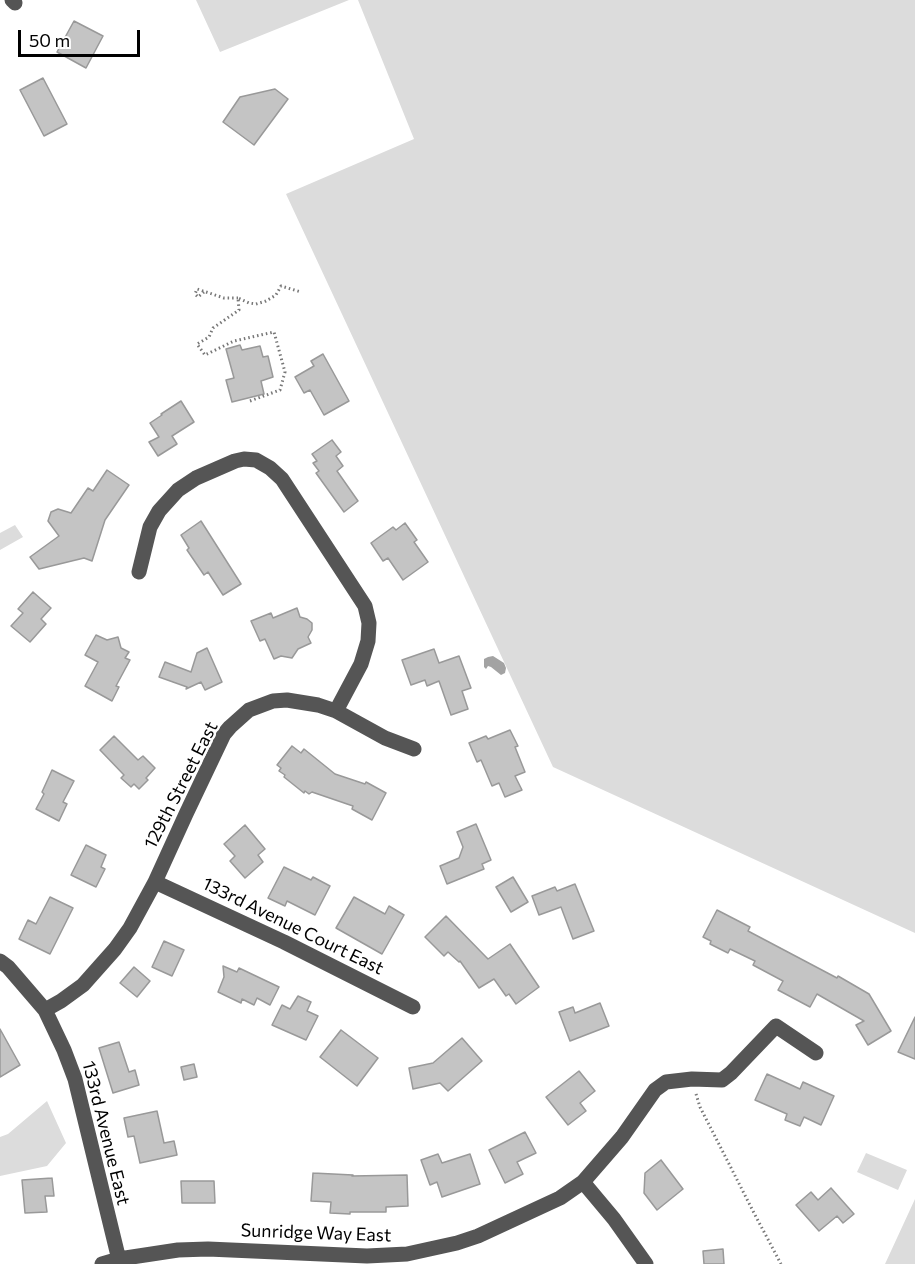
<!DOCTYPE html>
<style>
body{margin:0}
#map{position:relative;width:915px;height:1264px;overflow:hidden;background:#fff;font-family:Commissioner,sans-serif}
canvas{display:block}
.scale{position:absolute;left:18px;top:30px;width:122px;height:27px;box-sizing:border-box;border:3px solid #000;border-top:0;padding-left:8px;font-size:18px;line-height:21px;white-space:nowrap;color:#000;-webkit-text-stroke:4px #fff;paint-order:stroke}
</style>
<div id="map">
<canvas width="915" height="1264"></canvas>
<div class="scale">50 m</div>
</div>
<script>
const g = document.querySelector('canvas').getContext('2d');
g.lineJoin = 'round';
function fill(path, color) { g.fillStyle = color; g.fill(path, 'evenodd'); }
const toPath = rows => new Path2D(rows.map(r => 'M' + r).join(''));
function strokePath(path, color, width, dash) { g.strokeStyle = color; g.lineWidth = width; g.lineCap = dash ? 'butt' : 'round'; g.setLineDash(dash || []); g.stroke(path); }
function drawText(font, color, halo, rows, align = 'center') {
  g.font = font + ' Commissioner,sans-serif'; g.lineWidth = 5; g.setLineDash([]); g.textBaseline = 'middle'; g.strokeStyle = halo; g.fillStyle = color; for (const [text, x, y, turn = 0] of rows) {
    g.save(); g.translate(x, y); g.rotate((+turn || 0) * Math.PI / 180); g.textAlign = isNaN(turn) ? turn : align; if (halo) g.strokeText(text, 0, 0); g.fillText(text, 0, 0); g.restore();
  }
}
fill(toPath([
 [196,0,349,0,220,52],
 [358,0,915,0,915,933,553,767,286,194,414,139],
 [15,525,23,537,0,550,0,533],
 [47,1101,66,1143,47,1166,0,1176,0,1137,8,1134],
 [866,1153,907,1170,898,1190,857,1172],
 [915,1199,915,1264,885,1264]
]), '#dcdcdc');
fill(toPath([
 [493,656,504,663,506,668,505,673,501,675,491,667,488,666,486,669,484,667,484,659,488,657]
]), '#a3a3a3');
const building = toPath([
 [74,21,103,36,86,68,57,52,74,21],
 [43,78,67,124,44,136,20,90,43,78],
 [275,89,288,99,254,145,223,122,240,97,275,89],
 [240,345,242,350,260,346,263,357,268,356,273,377,261,381,264,394,232,402,226,380,234,378,226,349,240,345],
 [323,354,349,401,324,415,310,390,304,393,295,377,314,366,311,361,323,354],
 [181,401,194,422,172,436,177,444,158,456,149,442,159,437,150,423,162,415,161,414,181,401],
 [332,440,341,452,336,456,343,466,337,471,358,501,344,512,316,473,319,471,313,463,317,461,312,454,332,440],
 [107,470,129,485,105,520,92,561,84,558,39,569,30,557,59,536,48,521,51,512,58,509,71,513,88,488,93,491,107,470],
 [201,521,241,584,223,595,208,572,204,575,187,550,189,548,181,535,201,521],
 [405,523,417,540,414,542,428,562,403,580,388,558,383,561,371,543,393,527,396,530,405,523],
 [33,592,51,608,41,619,46,624,30,642,11,626,23,613,18,609,33,592],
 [297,608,300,617,307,619,312,623,312,630,308,637,311,643,298,649,292,658,281,656,274,659,265,639,260,641,251,621,271,613,273,618,297,608],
 [96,635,107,640,118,637,121,648,129,652,125,658,130,660,116,686,119,687,112,701,85,686,98,662,85,655,96,635],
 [207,648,222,682,205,690,201,682,186,689,187,687,159,677,165,662,191,672,197,653,207,648],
 [434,649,439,663,459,656,471,688,462,691,468,709,451,715,439,681,427,686,425,680,411,685,402,660,434,649],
 [510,730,518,746,515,747,525,772,515,776,522,790,505,797,499,783,492,786,481,760,477,762,469,743,486,736,488,739,510,730],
 [114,736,138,760,143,756,155,768,146,778,148,780,139,789,134,784,131,787,121,778,124,775,100,750,114,736],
 [292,746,301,753,304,749,335,774,365,784,366,782,386,793,372,820,352,809,353,806,312,792,309,794,305,791,304,793,284,777,285,775,279,771,281,768,277,765,292,746],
 [52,770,74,781,63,802,67,804,59,821,36,809,44,794,42,792,52,770],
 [476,824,491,860,482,864,484,869,447,884,440,866,459,858,463,847,457,832,476,824],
 [245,825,265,849,258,855,263,862,245,878,230,861,235,856,224,844,245,825],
 [86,845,106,855,101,867,105,869,96,887,71,875,86,845],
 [284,867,311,880,313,877,330,886,315,915,287,901,285,906,268,898,284,867],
 [513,877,528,902,511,912,496,887,513,877],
 [575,884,594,931,573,939,561,907,539,915,532,896,555,887,557,891,575,884],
 [50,897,73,908,50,954,19,939,28,920,36,924,50,897],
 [354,897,385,914,389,906,404,915,382,954,336,928,354,897],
 [717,910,750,927,748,931,837,978,838,976,869,994,891,1031,868,1045,856,1025,864,1021,817,994,810,1007,778,990,783,981,753,965,755,961,730,949,728,953,710,944,711,941,703,937,717,910],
 [446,916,488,959,510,944,539,987,516,1004,509,994,506,996,494,979,479,988,460,961,459,962,448,952,444,956,425,937,446,916],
 [164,941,184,950,172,976,152,967,164,941],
 [223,966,237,972,239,968,279,987,270,1005,257,998,254,1005,242,999,241,1003,218,992,224,977,223,966],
 [134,967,150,981,137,997,120,983,134,967],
 [298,996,311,1002,307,1011,318,1016,306,1040,272,1025,282,1005,290,1009,298,996],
 [600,1003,609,1026,570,1041,559,1012,573,1007,575,1013,600,1003],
 [915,1017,915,1059,898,1052,915,1017],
 [0,1029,20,1065,0,1077,0,1029],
 [341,1030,378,1058,357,1086,320,1057,341,1030],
 [462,1038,482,1061,448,1091,440,1083,413,1089,409,1068,433,1063,462,1038],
 [119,1042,129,1072,135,1070,139,1085,113,1093,99,1048,119,1042],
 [194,1064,197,1077,184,1080,181,1067,194,1064],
 [579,1071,595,1091,580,1103,586,1111,568,1125,546,1097,579,1071],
 [767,1074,800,1089,803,1082,834,1096,821,1125,804,1117,800,1126,785,1120,787,1114,755,1100,767,1074],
 [157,1111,164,1143,174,1141,177,1155,140,1163,134,1136,128,1137,124,1118,157,1111],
 [525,1132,536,1153,517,1162,523,1174,505,1183,489,1150,525,1132],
 [438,1154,442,1163,470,1154,480,1184,442,1197,437,1182,430,1185,421,1160,438,1154],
 [661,1160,683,1189,657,1210,644,1193,645,1173,661,1160],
 [313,1173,353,1175,352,1176,407,1175,408,1206,386,1207,386,1212,350,1212,350,1214,330,1213,331,1202,311,1201,313,1173],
 [52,1178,54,1196,45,1196,47,1212,25,1213,22,1180,52,1178],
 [181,1181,214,1181,215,1203,182,1203,181,1181],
 [831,1188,854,1214,843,1223,837,1216,819,1231,796,1205,811,1192,818,1200,831,1188],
 [723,1249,724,1264,704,1264,703,1251,723,1249]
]);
fill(building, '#c4c4c4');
strokePath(building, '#999', 1.5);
strokePath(toPath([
 [204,292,198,297,195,294,197,289,224,298,238,298],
 [250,401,280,390,285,372,274,332,234,341,205,355,197,344,209,337,213,328,239,310,238,298,249,303,256,304,266,301,276,295,281,286,301,292],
 [696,1094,700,1107,754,1213,781,1264]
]), '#777', 3, [1.5, 3]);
strokePath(toPath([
 [12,0,15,3],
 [139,572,150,527,159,511,178,490,196,478,235,461,244,459,256,460,270,468,282,479,365,606,369,623,368,641,361,664,336,711],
 [155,882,284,942,413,1007],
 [0,961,8,967,45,1010,64,1050,75,1079,120,1264],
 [45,1010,61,1001,83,985,115,949,130,928,155,882,186,814,224,734,230,727,249,710,273,701,287,700,318,705,336,711,385,738,414,749],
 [583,1182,614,1219,646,1264],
 [102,1264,119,1259,178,1250,208,1249,367,1256,407,1254,457,1243,478,1236,560,1198,583,1182,622,1137,655,1090,666,1082,692,1079,722,1080,731,1073,776,1026,816,1053]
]), '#555', 15);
drawText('18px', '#000', '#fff', [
 ["129th Street East",181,785,-63],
 ["133rd Avenue Court East",293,926,26],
 ["133rd Avenue East",106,1133,76],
 ["Sunridge Way East",316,1233,2]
]);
</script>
